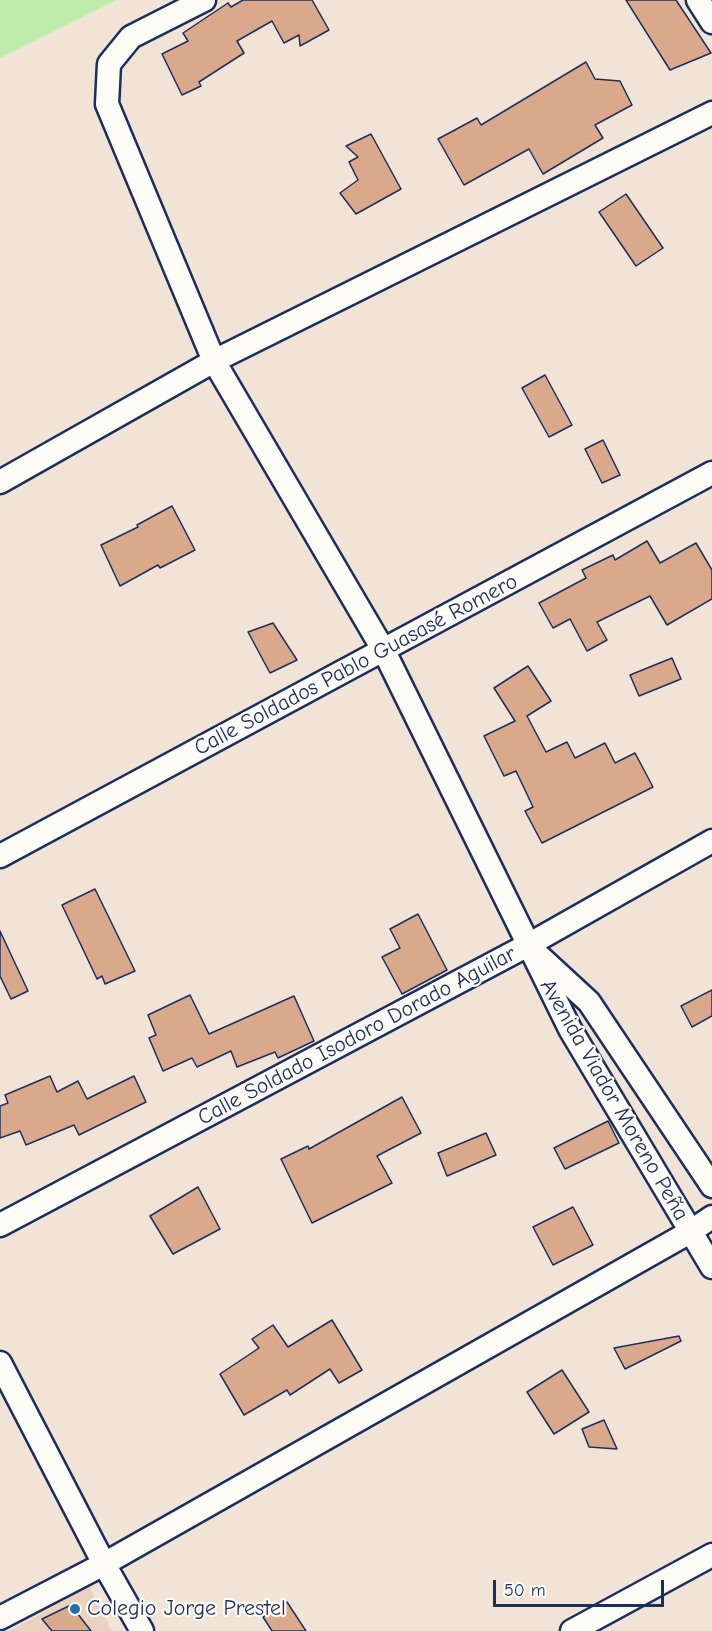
<!DOCTYPE html>
<meta charset="utf-8">
<style>
body{margin:0}
#map{position:relative;width:712px;height:1631px;overflow:hidden;background:#f2e3d7;font-family:"Comic Neue",sans-serif}
canvas{display:block}
.scale{position:absolute;left:493px;top:1580px;width:171px;height:27px;box-sizing:border-box;border:3px solid #1b2f5e;border-top:0;padding-left:8px;font-size:18px;line-height:21px;white-space:nowrap;color:#1b2f5e;-webkit-text-stroke:4px #fdfcf7;paint-order:stroke}
</style>
<div id="map">
<canvas width="712" height="1631"></canvas>
<div class="scale">50 m</div>
</div>
<script>
const g = document.querySelector('canvas').getContext('2d');
g.lineJoin = 'round';
function fill(path, color) { g.fillStyle = color; g.fill(path, 'evenodd'); }
const toPath = rows => new Path2D(rows.map(r => 'M' + r).join(''));
function strokePath(path, color, width, dash) { g.strokeStyle = color; g.lineWidth = width; g.lineCap = dash ? 'butt' : 'round'; g.setLineDash(dash || []); g.stroke(path); }
function drawText(font, color, halo, rows, align = 'center') {
  g.font = font + ' "Comic Neue",sans-serif'; g.lineWidth = 4.5; g.setLineDash([]); g.textBaseline = 'middle'; g.strokeStyle = halo; g.fillStyle = color; for (const [text, x, y, turn = 0] of rows) {
    g.save(); g.translate(x, y); g.rotate((+turn || 0) * Math.PI / 180); g.textAlign = isNaN(turn) ? turn : align; if (halo) g.strokeText(text, 0, 0); g.fillText(text, 0, 0); g.restore();
  }
}
fill(toPath([
 [89,1586,112,1631,10,1631]
]), '#ebd2c0');
fill(toPath([
 [0,0,117,0,0,58]
]), '#beedab');
const building = toPath([
 [243,0,312,0,329,30,300,46,299,35,284,43,272,21,237,41,244,53,199,82,201,86,182,95,162,54,188,41,183,33,228,3,231,7,243,0],
 [626,0,676,0,711,53,670,70,626,0],
 [586,62,595,79,620,81,632,105,595,125,603,138,543,174,529,149,464,185,438,139,477,118,481,125,586,62],
 [371,134,401,189,356,214,340,193,358,180,349,162,358,157,346,146,371,134],
 [626,194,663,248,636,266,599,212,626,194],
 [545,375,572,425,549,437,522,388,545,375],
 [603,440,620,475,602,483,585,449,603,440],
 [172,506,195,550,160,568,158,565,120,586,101,545,138,527,137,525,172,506],
 [647,541,660,563,696,543,712,570,712,599,667,625,650,596,597,622,607,640,587,651,570,619,553,628,539,603,586,578,582,570,613,555,615,560,647,541],
 [273,623,297,660,270,673,248,632,273,623],
 [672,658,681,679,639,696,630,675,672,658],
 [528,666,551,701,527,716,546,752,567,742,575,758,605,743,615,763,635,753,653,787,542,843,525,811,533,807,516,771,504,776,484,736,515,721,494,688,528,666],
 [95,889,135,971,105,984,102,976,97,979,62,905,95,889],
 [418,914,447,970,402,994,382,957,400,948,390,929,418,914],
 [0,931,28,991,11,999,0,976,0,931],
 [712,990,712,1016,692,1027,681,1006,712,990],
 [190,995,209,1034,294,996,314,1041,278,1058,275,1052,237,1067,231,1051,197,1067,192,1058,163,1071,149,1038,156,1035,148,1015,190,995],
 [50,1076,57,1092,78,1081,87,1099,134,1076,146,1102,79,1135,74,1125,26,1145,20,1131,0,1138,0,1106,8,1103,5,1095,50,1076],
 [402,1097,421,1133,377,1156,392,1183,312,1223,281,1159,308,1146,309,1149,402,1097],
 [608,1121,619,1143,565,1169,554,1148,608,1121],
 [486,1133,496,1155,447,1176,438,1153,486,1133],
 [198,1187,220,1229,173,1254,150,1216,198,1187],
 [573,1207,593,1245,553,1265,533,1227,573,1207],
 [332,1320,362,1370,339,1383,330,1369,290,1395,287,1390,244,1415,220,1374,259,1348,252,1339,273,1325,288,1347,332,1320],
 [679,1336,681,1341,625,1369,614,1348,679,1336],
 [562,1370,589,1412,554,1434,527,1392,562,1370],
 [604,1420,617,1449,589,1447,582,1429,604,1420],
 [287,1602,306,1631,272,1631,263,1617,287,1602],
 [71,1605,91,1631,52,1631,42,1619,71,1605]
]);
fill(building, '#daa98c');
strokePath(building, '#1b2f5e', 1.5);
const street = toPath([
 [204,0,131,37,109,64,107,104,214,361,384,651,570,1029,712,1267],
 [698,0,712,22],
 [0,482,214,361,712,113],
 [0,856,712,473],
 [538,955,589,1002,712,1186],
 [0,1225,528,945,712,841],
 [0,1363,104,1564,142,1631],
 [0,1618,104,1564,690,1232,712,1217],
 [572,1631,712,1555]
]);
strokePath(street, '#1b2f5e', 27);
strokePath(street, '#fdfcf7', 22);
for (const [x, y, r, color] of [
 [75,1609,6,"#1f6fb2"]
]) { const dot = new Path2D(); dot.arc(x, y, r, 0, 2 * Math.PI); g.fillStyle = color; g.fill(dot); strokePath(dot, '#fdfcf7', 2); }
drawText('22px', '#1b2f5e', '#fdfcf7', [
 ["Calle Soldados Pablo Guasasé Romero",356,665,-28],
 ["Calle Soldado Isodoro Dorado Aguilar",357,1036,-28],
 ["Avenida Viador Moreno Peña",614,1100,60]
]);
drawText('22px', '#1b2f5e', '#fdfcf7', [
 ["Colegio Jorge Prestel",87,1609]
], 'left');
</script>
